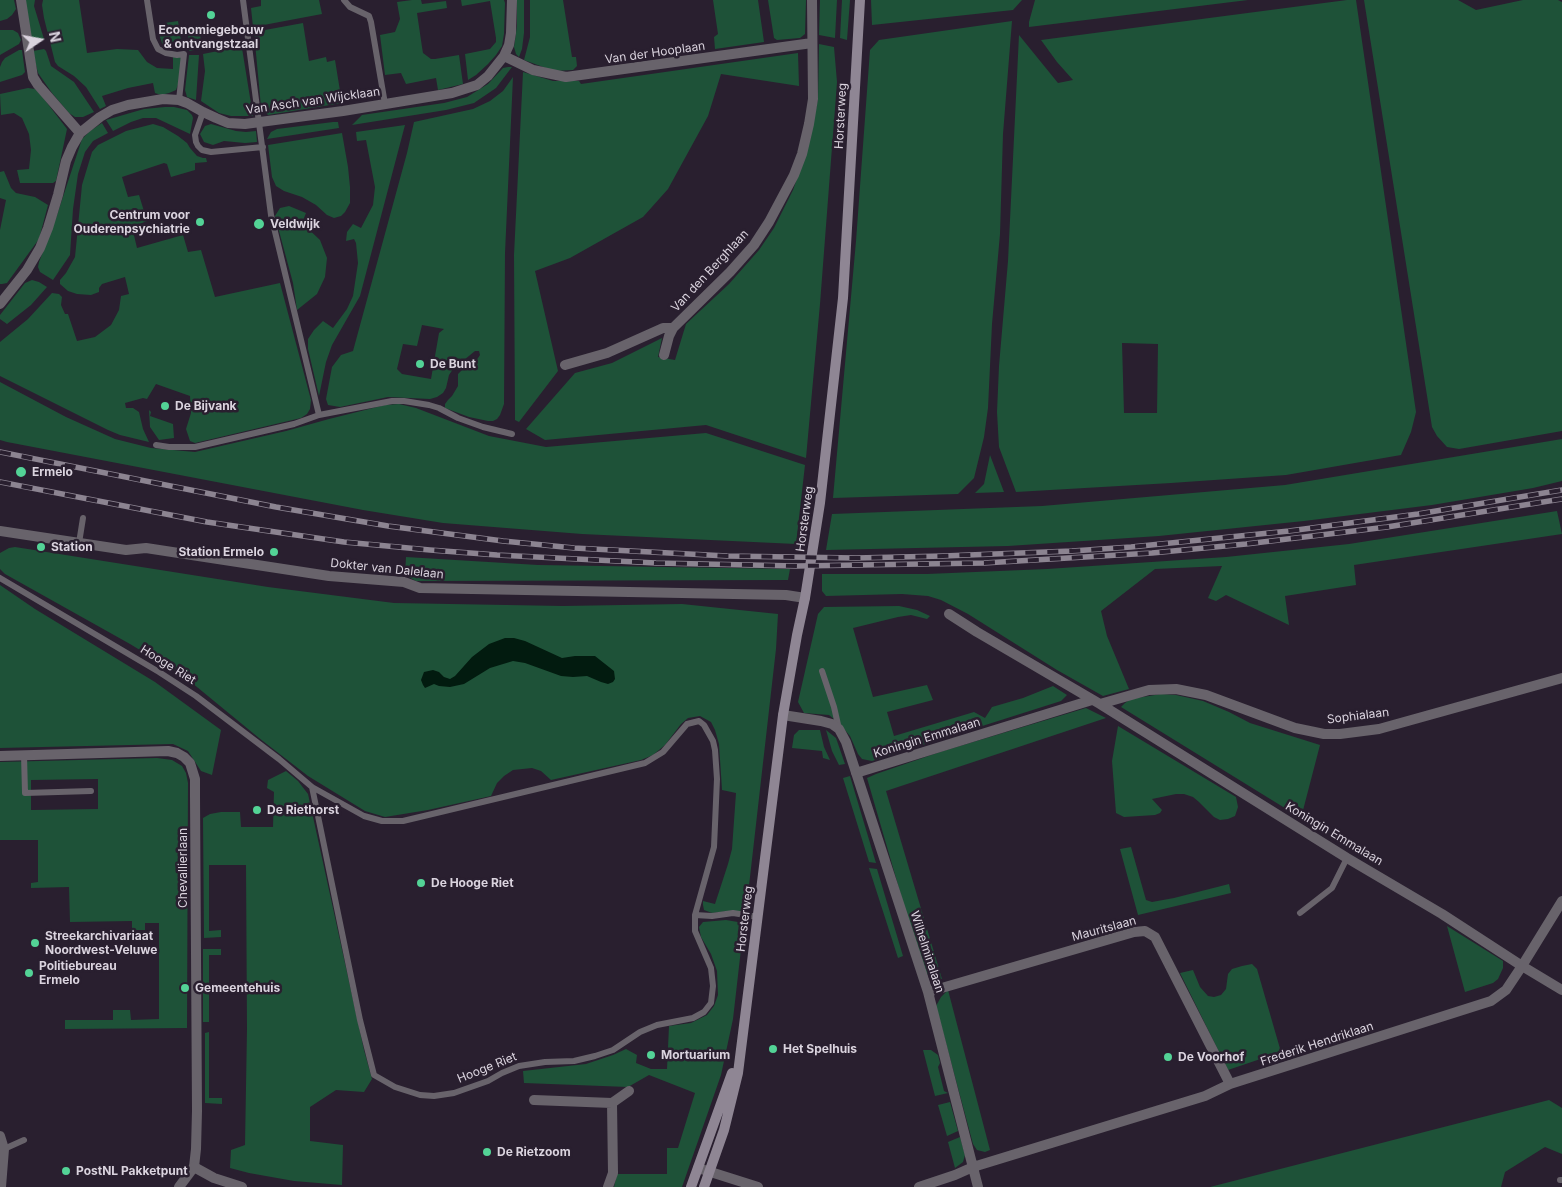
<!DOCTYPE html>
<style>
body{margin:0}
#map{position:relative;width:1562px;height:1187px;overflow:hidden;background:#291f2f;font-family:Inter,sans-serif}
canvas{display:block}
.north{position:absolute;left:15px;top:15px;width:50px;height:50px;-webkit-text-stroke:4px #291f2f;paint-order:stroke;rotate:78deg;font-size:14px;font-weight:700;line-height:20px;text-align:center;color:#dad3de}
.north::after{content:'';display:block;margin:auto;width:18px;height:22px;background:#dad3de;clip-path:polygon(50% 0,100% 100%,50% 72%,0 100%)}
</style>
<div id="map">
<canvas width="1562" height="1187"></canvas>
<div class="north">N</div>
</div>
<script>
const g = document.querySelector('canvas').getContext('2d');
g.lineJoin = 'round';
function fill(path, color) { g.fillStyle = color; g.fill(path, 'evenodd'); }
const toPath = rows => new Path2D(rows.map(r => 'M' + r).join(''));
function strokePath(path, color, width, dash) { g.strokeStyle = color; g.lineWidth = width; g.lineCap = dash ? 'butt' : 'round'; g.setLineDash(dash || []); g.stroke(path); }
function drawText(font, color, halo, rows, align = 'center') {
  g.font = font + ' Inter,sans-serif'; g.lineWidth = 5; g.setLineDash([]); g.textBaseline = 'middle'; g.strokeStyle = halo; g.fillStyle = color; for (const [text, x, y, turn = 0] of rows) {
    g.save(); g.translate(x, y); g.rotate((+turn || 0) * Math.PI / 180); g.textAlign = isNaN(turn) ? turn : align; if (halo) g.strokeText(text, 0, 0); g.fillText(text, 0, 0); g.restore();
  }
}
fill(toPath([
 [0,0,14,0,16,9,12,15,7,19,0,21],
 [25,0,35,0,34,6,44,39,31,44],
 [43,0,79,0,87,53,117,49,138,50,147,62,157,68,173,69,173,57,182,57,179,82,176,90,169,93,161,95,155,93,153,83,128,88,102,96,106,106,100,109,86,87,74,76,58,66,55,62,44,18,42,5],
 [261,0,319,0,322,14,253,27,251,8,261,6],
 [412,0,421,0,422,4,446,1,447,8,417,13,422,47,423,53,431,59,435,59,459,55,463,84,438,90,436,78,406,84,401,73,385,75,380,35,395,32,400,19,397,2],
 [461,0,504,0,505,3,504,34,502,46,496,55,488,64,476,75,468,80,465,54,490,49,496,42,496,38,490,1,462,6],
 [517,0,524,0,524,33,522,49,519,57,516,54,514,47,517,26],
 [530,0,563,0,572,57,576,57,577,66,573,70,554,71,524,60,530,37],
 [713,0,758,0,764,42,715,49,714,37,718,34],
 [768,0,806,0,805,34,800,38,777,40,774,38],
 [820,0,837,0,835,38,819,35],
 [842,0,850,0,847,40,840,38],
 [871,0,1022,0,1013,10,872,25],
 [1035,0,1248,0,1029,27,1029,22],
 [1347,0,1356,0,1416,412,1411,432,1401,455,1286,475,1171,483,1016,492,999,447,997,412,999,366,1008,261,1019,35,1058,83,1073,80,1057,62,1041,40],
 [1122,343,1158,344,1157,413,1124,413],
 [1364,0,1458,0,1476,10,1523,0,1558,0,1562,2,1562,431,1459,449,1447,447,1437,436,1432,427],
 [178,21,182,48,172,50,163,46,159,34,158,24],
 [1012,21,1003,134,1000,234,992,324,988,408,984,437,974,478,958,494,833,498,856,241,870,50,879,40],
 [303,23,309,61,326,57,327,62,335,60,342,103,268,115,261,107,254,32],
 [200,27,201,49,189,51,188,29],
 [0,30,13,30,18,33,21,40,19,44,0,55],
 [241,42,253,116,231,116,219,113,201,101,205,71,203,54,233,48],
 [819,44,834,47,837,82,820,304,806,458,706,425,545,440,526,429,575,373,612,363,662,338,658,357,675,360,686,324,729,284,759,250,774,228,793,190,807,150,818,99],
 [44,49,46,51,51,66,74,82,94,112,83,117,75,117,69,113,52,93,38,73,35,61,33,51],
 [19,50,22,50,25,72,22,75,0,82,0,67,2,62,5,58],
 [798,53,799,86,721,74,708,116,668,189,643,217,570,258,535,271,558,371,519,422,515,420,514,255,523,72,553,81,579,81,581,84],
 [189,55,199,55,196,100,187,97,185,90],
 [508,67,512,67,496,88,474,103,446,110,352,125,362,115,444,103,467,97,488,84,503,68],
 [513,77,505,253,504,404,500,415,497,419,493,421,488,421,469,417,445,408,445,404,448,400,452,396,458,386,458,374,464,368,476,361,480,355,479,351,475,351,453,369,449,375,446,388,443,393,437,397,430,399,388,397,340,407,328,405,326,399,332,367,341,355,353,351,407,153,414,122,473,109,490,101,503,91],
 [422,325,444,329,439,333,431,379,402,374,397,369,403,344,417,346],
 [28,88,35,89,41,95,67,129,56,181,53,183,20,183,17,170,29,169,31,150,29,134,22,118,14,113,1,115,0,94],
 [165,107,174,107,187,110,192,115,193,118,190,134,156,118,143,118,131,122,113,131,106,120,144,109],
 [333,122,338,122,339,128,267,139,271,132,277,129],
 [102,123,108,133,93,141,85,152,78,174,73,209,70,255,53,280,40,272,38,267,39,262,57,215,82,139,90,131],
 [153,124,163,127,178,136,187,143,190,148,197,156,203,158,206,158,207,162,195,163,195,170,171,177,167,164,164,163,122,177,128,197,139,195,147,221,132,227,137,248,183,235,188,252,201,250,215,297,280,283,311,400,310,409,307,414,301,418,195,443,190,441,186,429,191,413,190,396,156,384,147,399,143,398,125,403,126,408,133,408,139,412,143,429,149,442,120,435,108,430,0,376,0,342,28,319,52,293,59,294,62,297,61,305,65,314,68,314,77,341,95,337,111,325,119,310,121,296,129,294,125,277,102,284,99,288,99,292,91,295,77,294,68,291,60,284,60,280,66,273,75,257,82,185,92,152,98,145,126,131],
 [211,124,236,131,246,132,256,131,257,142,245,143,224,141,213,145,204,142,200,134,205,126],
 [405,125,360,296,332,345,326,362,319,396,308,349,308,339,314,330,323,321,333,328,347,309,353,296,358,263,356,243,354,239,346,241,347,232,353,224,361,228,373,205,375,187,366,140,357,141,356,132],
 [342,133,348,167,350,187,350,203,345,212,341,216,334,218,327,215,316,205,302,197,284,191,276,186,272,177,268,145],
 [4,171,11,188,16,193,35,197,48,205,39,239,7,283,2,284,0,284,0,230,6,200,0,198,0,172],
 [289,206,306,213,302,223,320,240,327,258,325,277,317,294,297,310,293,283,275,216,280,208],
 [32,280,39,282,47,287,31,305,7,324,0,319,0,315,25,283],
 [0,382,66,417,115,439,151,448,195,452,286,431,329,419,385,405,399,404,416,408,489,436,546,447,706,433,805,465,796,544,582,534,443,523,363,510,7,442,0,440],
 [149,410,151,412,150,416,173,424,174,438,159,440,150,427],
 [1562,439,1562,481,1533,488,1432,505,1304,521,1159,536,1008,546,826,550,832,514,1042,506,1285,485],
 [990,455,1004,492,975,493,984,484],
 [1557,511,1562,534,1354,565,1356,585,1285,596,1289,625,1226,595,1216,601,1208,598,1222,566,1155,569,1101,611,1107,636,1129,689,1103,696,1057,670,968,614,941,600,928,596,902,594,826,596,822,591,822,574,927,574,1047,569,1226,557,1349,544],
 [15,547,268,587,394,603,563,606,682,604,778,614,776,649,746,912,730,911,712,913,704,910,703,905,703,901,715,904,728,864,732,849,736,793,722,790,719,744,715,730,711,722,700,716,688,718,681,724,665,745,653,755,641,760,551,780,541,771,532,768,513,770,504,776,497,783,491,796,428,810,385,817,365,811,308,776,259,738,186,678,130,644,5,574,0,569,0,553,9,548],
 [406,557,538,565,790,569,788,580,416,581,405,575],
 [0,585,35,609,155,682,221,730,212,775,201,771,188,751,173,744,0,748],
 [899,606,917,610,930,616,927,619,911,615,898,617,853,628,873,697,927,685,933,700,887,712,894,736,974,712,985,718,992,707,1023,698,1053,686,1067,695,1061,701,872,761,862,759,858,754,850,736,839,723,829,715,804,713,798,702,818,614,824,607],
 [1161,694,1176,695,1203,701,1229,712,1250,723,1320,745,1301,818,1121,707,1125,703,1131,699],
 [1086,708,1106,718,886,791,942,979,933,978,923,971,867,778,876,774,940,752],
 [1118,726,1236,797,1238,807,1235,816,1228,819,1220,820,1214,817,1199,802,1193,797,1184,794,1176,794,1152,799,1162,810,1160,813,1155,815,1124,817,1116,813,1112,761],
 [799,730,820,730,824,747,830,760,823,758,822,751,792,748,794,735],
 [826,730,836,738,845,764,839,765,832,751],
 [157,758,172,760,182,766,186,773,188,783,187,1028,65,1029,65,1020,113,1020,113,1010,130,1010,131,1020,159,1019,159,923,145,923,145,930,132,930,132,921,70,922,69,887,31,888,31,883,38,882,38,840,0,840,0,762],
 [98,779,98,809,31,810,31,780],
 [286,771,298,781,308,794,364,1050,372,1079,364,1092,336,1090,310,1107,310,1141,343,1145,342,1185,294,1181,249,1173,230,1168,231,1150,245,1145,247,1029,246,865,209,865,209,931,221,930,221,937,204,938,203,818,210,814,221,812,240,812,241,827,273,827,274,792,267,788,268,780],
 [850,776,876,863,869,862,843,778],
 [1131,847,1146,900,1152,902,1174,898,1229,884,1231,893,1138,915,1120,849],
 [869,868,877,869,903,956,898,958],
 [726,920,744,923,733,1019,721,1075,682,1187,614,1187,617,1174,667,1174,667,1148,678,1148,695,1093,649,1075,628,1087,524,1083,523,1071,586,1064,613,1055,626,1049,637,1055,636,1063,651,1069,667,1069,669,1026,691,1023,707,1015,714,1006,718,995,717,971,711,954,701,937,699,927,703,922],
 [1447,926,1503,961,1503,968,1498,979,1493,983,1465,992],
 [203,949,221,949,221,955,209,955,209,1022,203,1022],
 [1252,964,1257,969,1281,1052,1228,1070,1180,973,1193,970,1200,987,1208,996,1214,997,1221,995,1226,989,1228,974,1232,969,1242,966],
 [948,990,990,1150,985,1152,977,1150,973,1144,936,1006,941,997],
 [209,1032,209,1098,222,1098,222,1104,205,1103,205,1033],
 [923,1050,931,1050,938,1055,940,1063,938,1067,944,1091,948,1093,935,1096],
 [1549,1100,1562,1108,1562,1154,1545,1147,1505,1172,1501,1187,1210,1187],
 [950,1102,958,1131,947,1136,938,1105],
 [960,1137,965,1155,963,1162,955,1168,948,1142]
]), '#1e5238');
fill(toPath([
 [505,638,514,638,525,641,562,658,575,656,595,656,614,671,615,679,613,682,608,684,601,682,587,676,573,677,561,676,525,663,513,661,490,668,464,684,450,687,439,686,434,684,425,688,423,685,421,680,424,672,433,670,439,672,444,677,450,679,455,676,472,657,489,644]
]), '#021b0f');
strokePath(toPath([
 [147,0,153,39,158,49,166,53,177,55,184,54,179,100],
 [243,0,271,215,319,415],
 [344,0,350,7,369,16,371,22,385,104],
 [203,112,195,135,196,142,198,146,202,150,211,152,263,147],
 [156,445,169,447,195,447,294,424,319,415,392,401,404,401,429,405,439,408,458,418,483,427,512,434],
 [79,543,83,518],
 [0,578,159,672,196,696,279,759,312,787,364,816,382,821,403,821,645,763,663,752,687,724,699,721,704,725,713,741,715,750,717,779,714,847,695,915,695,931,711,968,713,986,711,1003,704,1012,693,1018,657,1025,640,1032,613,1050,595,1056,574,1061,545,1062,519,1066,502,1073,488,1081,454,1093,434,1096,420,1095,395,1087,374,1075,360,1020,312,787],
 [822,671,834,707,839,729],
 [24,755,25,793,91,791],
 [1300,913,1332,888,1347,858],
 [695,915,712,916,733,913,758,917],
 [4,1149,24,1140],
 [1560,1180,1562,1180]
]), '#68636b', 6);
strokePath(toPath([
 [21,0,33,77,38,85,80,133],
 [504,56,533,70,566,77,812,43],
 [0,304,27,270,40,248,48,228,58,195,66,161,72,147,80,133,100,117,112,110,128,105,163,99,179,100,187,103,203,112,216,118,228,123,245,124,343,111,452,93,477,85,488,76,504,56,509,45,511,33,512,0],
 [664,355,669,336,673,328,730,272,754,245,769,222,794,175,802,154,809,124,813,99,812,0],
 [565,365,607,353,663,328,673,328],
 [949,614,977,632,1100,704,1347,858,1442,914,1522,966,1562,990],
 [1100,704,1149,690,1176,689,1206,695,1295,728,1324,734,1340,734,1379,729,1562,678],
 [783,715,821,721,832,724,839,729,846,742,928,992,978,1187],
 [0,756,168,751,177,753,184,757,190,763,195,779,195,796,197,1111,196,1149,194,1167],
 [856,773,1092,700],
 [928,992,1134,932,1145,931,1155,937,1230,1084],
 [534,1100,612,1103,629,1091],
 [0,1136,4,1149,1,1187],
 [698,1168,758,1187],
 [608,1187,613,1173,612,1103],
 [919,1187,955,1175,973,1167,1205,1096,1230,1084,1491,1001,1506,990,1522,966,1562,901]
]), '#68636b', 10);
strokePath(toPath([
 [0,531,126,550,146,548,329,576,404,582,420,588,786,595,805,598],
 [179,1187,194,1167,214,1178,242,1187]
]), '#68636b', 10);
strokePath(toPath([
 [691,1187,732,1073],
 [704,1187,724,1130,738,1073,783,715,797,635,805,598,820,503,843,298,860,0]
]), '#8f8694', 10);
const rail = toPath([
 [0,452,276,507,388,526,503,541,574,548,727,556,856,558,943,556,1072,551,1131,547,1289,531,1418,514,1562,490],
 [0,482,207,522,344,542,430,550,497,555,656,563,797,566,984,563,1152,553,1246,544,1387,527,1562,499]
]);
strokePath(rail, '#8c8491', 5.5);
strokePath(rail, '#291f2f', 4, [11]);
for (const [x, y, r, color] of [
 [211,15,5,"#53d396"],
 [200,222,5,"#53d396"],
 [259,224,6,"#53d396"],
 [420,364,5,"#53d396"],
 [165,406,5,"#53d396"],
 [21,472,6,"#53d396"],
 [41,547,5,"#53d396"],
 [274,552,5,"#53d396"],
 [257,810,5,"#53d396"],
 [421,883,5,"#53d396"],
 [35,943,5,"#53d396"],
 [29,973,5,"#53d396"],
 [185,988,5,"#53d396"],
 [773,1049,5,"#53d396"],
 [651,1055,5,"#53d396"],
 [1168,1057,5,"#53d396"],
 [487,1152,5,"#53d396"],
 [66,1171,5,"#53d396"]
]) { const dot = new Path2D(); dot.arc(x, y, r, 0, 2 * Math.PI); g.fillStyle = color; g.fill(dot); strokePath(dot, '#291f2f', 2); }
drawText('bold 12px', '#dad3de', '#291f2f', [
 ["Economiegebouw",211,30,"center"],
 ["& ontvangstzaal",211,44,"center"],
 ["Centrum voor",190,215,"right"],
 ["Ouderenpsychiatrie",190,229,"right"],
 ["Veldwijk",270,224],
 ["De Bunt",430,364],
 ["De Bijvank",175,406],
 ["Ermelo",32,472],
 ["Station",51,547],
 ["Station Ermelo",264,552,"right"],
 ["De Riethorst",267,810],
 ["De Hooge Riet",431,883],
 ["Streekarchivariaat",45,936],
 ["Noordwest-Veluwe",45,950],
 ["Politiebureau",39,966],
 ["Ermelo",39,980],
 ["Gemeentehuis",195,988],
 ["Het Spelhuis",783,1049],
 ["Mortuarium",661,1055],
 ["De Voorhof",1178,1057],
 ["De Rietzoom",497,1152],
 ["PostNL Pakketpunt",76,1171]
], 'left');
drawText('12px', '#dad3de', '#291f2f', [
 ["Van der Hooplaan",655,53,-8],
 ["Van Asch van Wijcklaan",313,101,-8],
 ["Horsterweg",841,116,-87],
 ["Van den Berghlaan",710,271,-47],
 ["Horsterweg",805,519,-82],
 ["Dokter van Dalelaan",387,569,6],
 ["Hooge Riet",168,665,32],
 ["Sophialaan",1358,716,-7],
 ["Koningin Emmalaan",927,738,-17],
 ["Koningin Emmalaan",1334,834,31],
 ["Chevallierlaan",183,868,-90],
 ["Horsterweg",745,919,-83],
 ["Mauritslaan",1104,929,-15],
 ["Wilhelminalaan",927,952,72],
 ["Frederik Hendriklaan",1317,1044,-18],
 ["Hooge Riet",487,1068,-22]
]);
</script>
